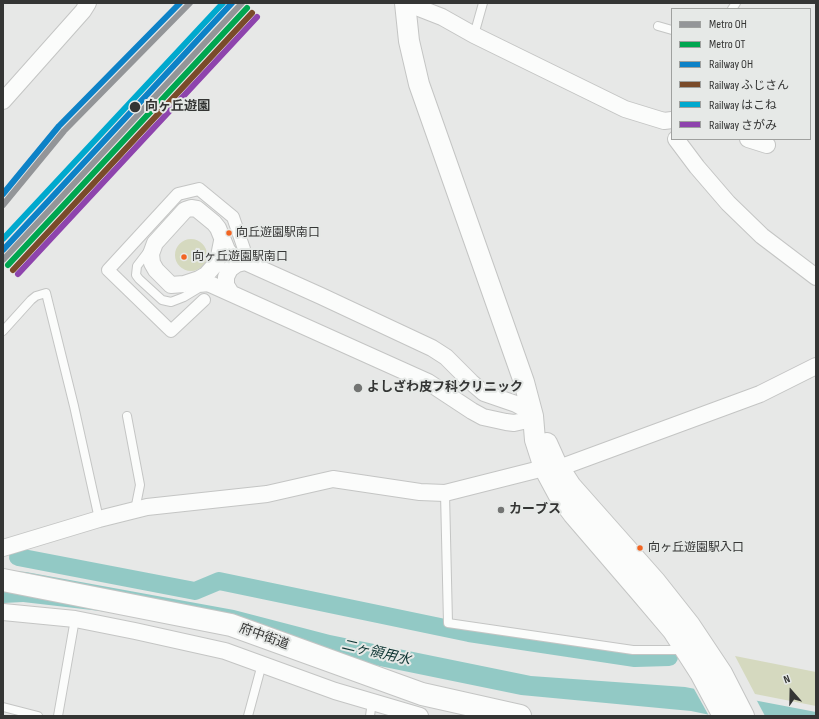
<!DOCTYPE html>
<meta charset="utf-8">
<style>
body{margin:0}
#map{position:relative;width:819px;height:719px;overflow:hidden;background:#e7e8e7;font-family:"Sofia Sans Condensed","Noto Sans JP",sans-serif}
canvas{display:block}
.frame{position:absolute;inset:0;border:4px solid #343534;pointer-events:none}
.legend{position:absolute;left:671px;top:8px;width:140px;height:132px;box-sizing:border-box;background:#e6e9e7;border:1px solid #9fa19f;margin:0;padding:5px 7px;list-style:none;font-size:12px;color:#343534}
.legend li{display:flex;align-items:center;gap:8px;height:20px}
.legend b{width:20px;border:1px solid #9fa19f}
.north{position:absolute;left:771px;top:671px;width:40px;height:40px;-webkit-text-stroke:3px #e6e9e7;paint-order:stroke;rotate:340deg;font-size:11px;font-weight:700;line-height:16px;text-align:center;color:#343534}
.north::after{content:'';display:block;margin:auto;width:14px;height:18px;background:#343534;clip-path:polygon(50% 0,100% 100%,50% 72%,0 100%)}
</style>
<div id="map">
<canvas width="819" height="719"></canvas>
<div class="frame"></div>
<ul class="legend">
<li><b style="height:5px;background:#939598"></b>Metro OH</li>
<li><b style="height:5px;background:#00a650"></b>Metro OT</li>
<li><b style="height:5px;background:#0d82c7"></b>Railway OH</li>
<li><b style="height:5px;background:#7a4b2a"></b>Railway ふじさん</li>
<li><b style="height:5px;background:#00a9ce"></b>Railway はこね</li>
<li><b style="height:5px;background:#8e44ad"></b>Railway さがみ</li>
</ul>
<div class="north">N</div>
</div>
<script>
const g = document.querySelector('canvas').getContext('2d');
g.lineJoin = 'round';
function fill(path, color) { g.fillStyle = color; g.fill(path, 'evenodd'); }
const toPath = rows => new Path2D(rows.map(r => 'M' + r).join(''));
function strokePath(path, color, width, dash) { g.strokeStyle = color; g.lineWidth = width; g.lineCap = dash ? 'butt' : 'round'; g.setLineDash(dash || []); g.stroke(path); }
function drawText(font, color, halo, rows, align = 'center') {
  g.font = font + ' "Sofia Sans Condensed","Noto Sans JP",sans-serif'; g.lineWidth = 4; g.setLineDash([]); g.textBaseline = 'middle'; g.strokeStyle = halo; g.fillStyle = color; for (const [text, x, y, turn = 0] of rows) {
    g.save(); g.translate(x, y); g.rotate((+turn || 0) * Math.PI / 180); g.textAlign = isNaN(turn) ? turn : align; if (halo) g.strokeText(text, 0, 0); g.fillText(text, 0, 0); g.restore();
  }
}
fill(toPath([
 '175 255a16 16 0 1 1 32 0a16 16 0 1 1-32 0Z',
 [735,656,816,672,816,706,755,694]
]), '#d5d9bf');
fill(toPath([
 [3,570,26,572,234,610,330,635,531,676,685,687,816,712,816,716,715,716,691,711,521,695,126,614,23,602,3,603]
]), '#92c9c5');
fill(toPath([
 [693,687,756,699,765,716,709,716]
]), '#e7e8e7');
strokePath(toPath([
 [18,557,195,591,219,581,469,633,635,658,669,657]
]), '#92c9c5', 18);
const service = toPath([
 [732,9,736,3],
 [658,26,672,30],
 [474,35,483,3],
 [150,249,137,266,136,275,139,279,162,300,171,302,184,297,199,288,210,287],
 [3,331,31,300,36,296,46,293,74,406,99,519],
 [127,416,140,485,135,510],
 [445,493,448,623,633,650,683,650],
 [3,707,38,716],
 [58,716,75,619],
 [248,716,262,664],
 [370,716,372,702]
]);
const pedestrian = toPath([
 [204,300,171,331,108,270,178,194,199,189,233,217,244,249]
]);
const minor = toPath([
 [405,5,419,8,442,17,474,35,625,109,664,121,672,120],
 [3,101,83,11,88,3],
 [676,139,697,167,728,203,762,236,816,277],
 [748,139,767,145],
 [199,279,428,382,472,411,483,417,506,422,514,423,523,421,533,416,525,409,516,404,484,393,471,382,446,357,432,348,321,296,232,256,227,250,218,228,214,223,197,209,191,208,185,210,155,243,151,254,152,263,156,270,171,285,184,284,199,279,206,275,214,266,219,256,222,241],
 [231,293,226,285,226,277,230,269,237,264,245,262],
 [559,468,760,394,816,366],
 [3,548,99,519,147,507,267,494,333,479,420,492,445,493,544,468],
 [3,612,75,619,135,631,225,651,335,691,420,716]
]);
const tertiary = toPath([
 [405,3,409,41,419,84,524,382,533,416,535,440,544,468,558,494,573,514,640,592,673,631,700,673,723,716],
 [547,443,556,463,571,486,656,582,690,625,722,673,744,716]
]);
const primary = toPath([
 [3,580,231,625,422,694,520,716]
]);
strokePath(service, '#c4c5c4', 10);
strokePath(pedestrian, '#c4c5c4', 14);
strokePath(minor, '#c4c5c4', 18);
strokePath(tertiary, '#c4c5c4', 22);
strokePath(primary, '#c4c5c4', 24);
strokePath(service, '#fbfcfb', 8);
strokePath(pedestrian, '#fbfcfb', 12);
strokePath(minor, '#fbfcfb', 16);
strokePath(tertiary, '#fbfcfb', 20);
strokePath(primary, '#fbfcfb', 22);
strokePath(toPath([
 [3,194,59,126,180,3],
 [3,250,232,3]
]), '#0d82c7', 6);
strokePath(toPath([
 [13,270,252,13]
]), '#7a4b2a', 6);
strokePath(toPath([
 [3,239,223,3]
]), '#00a9ce', 6);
strokePath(toPath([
 [18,274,257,17]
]), '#8e44ad', 6);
strokePath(toPath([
 [3,205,64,131,190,3],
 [3,260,242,3]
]), '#939598', 6);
strokePath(toPath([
 [8,265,247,8]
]), '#00a650', 6);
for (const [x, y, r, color] of [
 [135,107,6,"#343534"],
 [229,233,3.5,"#f26522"],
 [184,257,3.5,"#f26522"],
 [358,388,5,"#737473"],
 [501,510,4,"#737473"],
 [640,548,3.5,"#f26522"]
]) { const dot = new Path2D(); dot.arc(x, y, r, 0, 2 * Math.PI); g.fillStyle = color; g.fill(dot); strokePath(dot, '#e6e9e7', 1.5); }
drawText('12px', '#343534', '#e6e9e7', [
 ["向丘遊園駅南口",236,233],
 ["向ヶ丘遊園駅南口",192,257],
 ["向ヶ丘遊園駅入口",648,548]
], 'left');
drawText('bold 13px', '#343534', '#e6e9e7', [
 ["向ヶ丘遊園",145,107]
], 'left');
drawText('bold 13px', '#343534', '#e6e9e7', [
 ["よしざわ皮フ科クリニック",367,388],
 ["カーブス",509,510]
], 'left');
drawText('13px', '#343534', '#e6e9e7', [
 ["府中街道",264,637,20]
]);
drawText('italic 14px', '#0f3634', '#e6e9e7', [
 ["二ヶ領用水",376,653,13]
]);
</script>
